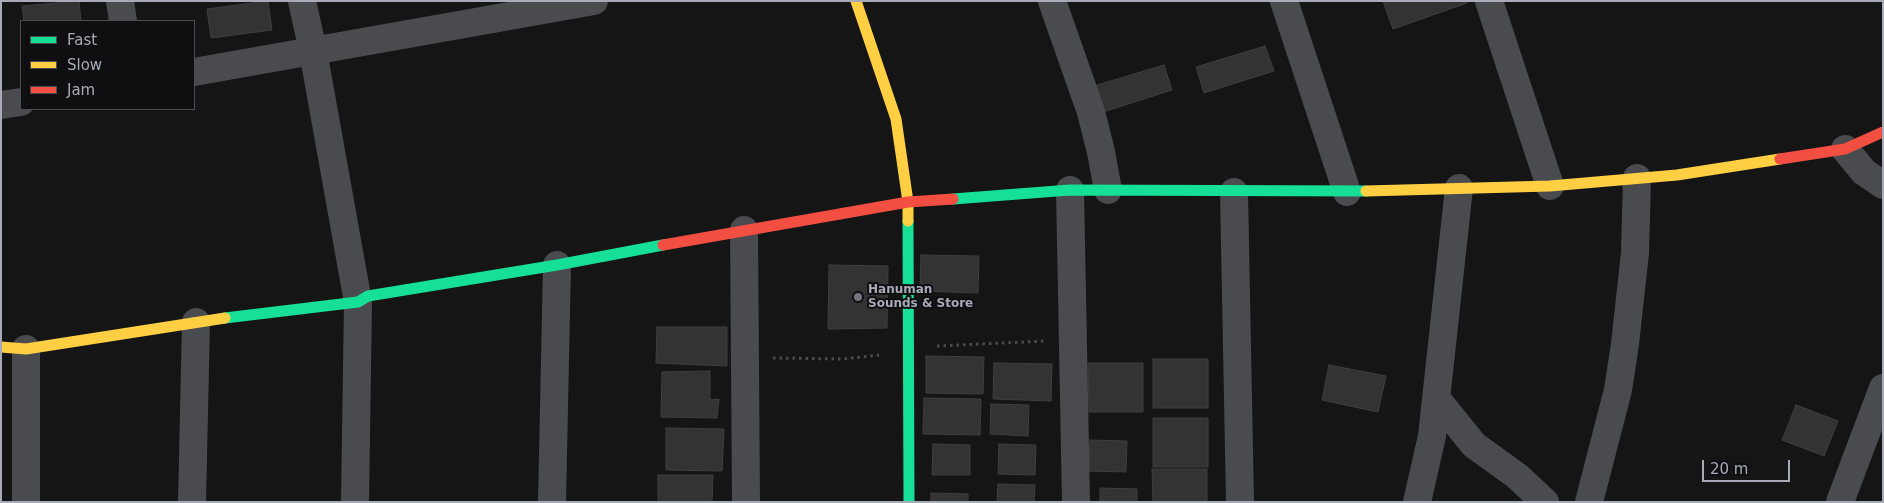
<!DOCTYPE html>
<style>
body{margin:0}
#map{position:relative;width:1884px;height:503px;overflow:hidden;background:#151515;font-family:"DejaVu Sans",sans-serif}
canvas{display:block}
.frame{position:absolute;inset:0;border:2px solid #a6abb7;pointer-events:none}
.legend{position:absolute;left:20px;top:20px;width:175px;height:90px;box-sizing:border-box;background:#0f0f11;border:1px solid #4b4d53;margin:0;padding:6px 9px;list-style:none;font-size:15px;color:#a6abb7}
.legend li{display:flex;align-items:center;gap:10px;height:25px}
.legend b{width:25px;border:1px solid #4b4d53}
.scale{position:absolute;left:1702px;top:460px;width:88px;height:22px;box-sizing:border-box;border:2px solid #a6abb7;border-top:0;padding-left:6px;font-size:15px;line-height:18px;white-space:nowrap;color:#a6abb7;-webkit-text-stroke:4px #0f0f11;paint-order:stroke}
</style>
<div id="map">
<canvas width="1884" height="503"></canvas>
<div class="frame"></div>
<ul class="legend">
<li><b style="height:6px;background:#16e098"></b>Fast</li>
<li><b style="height:6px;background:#ffcf43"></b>Slow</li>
<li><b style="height:6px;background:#f24e42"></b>Jam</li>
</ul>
<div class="scale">20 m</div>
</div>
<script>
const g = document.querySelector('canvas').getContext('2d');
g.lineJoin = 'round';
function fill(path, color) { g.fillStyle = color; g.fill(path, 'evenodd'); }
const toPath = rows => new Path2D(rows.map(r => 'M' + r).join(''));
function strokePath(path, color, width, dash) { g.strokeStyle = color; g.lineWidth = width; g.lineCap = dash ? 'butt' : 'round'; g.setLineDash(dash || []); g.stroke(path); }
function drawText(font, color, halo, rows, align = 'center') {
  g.font = font + ' "DejaVu Sans",sans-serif'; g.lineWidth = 4; g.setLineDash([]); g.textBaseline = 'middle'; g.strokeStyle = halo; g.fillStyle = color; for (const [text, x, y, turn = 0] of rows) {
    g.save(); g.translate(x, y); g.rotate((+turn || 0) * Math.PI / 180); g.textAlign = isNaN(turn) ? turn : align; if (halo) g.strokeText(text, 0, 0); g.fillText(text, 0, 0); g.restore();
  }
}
const building = toPath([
 [79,1,81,21,24,21,22,6,79,1],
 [268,1,272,30,211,38,207,9,268,1],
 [1383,1,1466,1,1467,3,1393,29,1383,1],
 [1265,46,1274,71,1204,93,1196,67,1265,46],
 [1164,65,1172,90,1103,112,1094,86,1164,65],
 [921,255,979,256,978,293,920,291,921,255],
 [829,265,888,266,887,328,828,329,829,265],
 [657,327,727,327,727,366,656,363,657,327],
 [926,356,984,357,983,394,926,393,926,356],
 [1153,359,1208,359,1208,408,1153,408,1153,359],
 [994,363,1052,364,1051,401,993,399,994,363],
 [1088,363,1143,363,1143,412,1089,412,1088,363],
 [1329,365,1386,376,1378,412,1322,400,1329,365],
 [710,371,710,400,719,399,717,418,661,417,662,372,710,371],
 [924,398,981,399,980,435,923,434,924,398],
 [991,404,1029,405,1028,436,990,434,991,404],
 [1796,405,1838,421,1824,456,1782,440,1796,405],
 [1153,418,1208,418,1208,467,1153,467,1153,418],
 [666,428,724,429,722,471,666,470,666,428],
 [1090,440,1127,441,1126,472,1089,471,1090,440],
 [933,444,970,445,970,475,932,475,933,444],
 [999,444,1036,445,1035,475,998,474,999,444],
 [1152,469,1207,469,1207,502,1153,502,1152,469],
 [658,475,713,475,712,502,658,502,658,475],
 [998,484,1035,485,1034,502,997,502,998,484],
 [1100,488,1137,489,1137,502,1100,502,1100,488],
 [931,493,968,494,968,502,931,502,931,493]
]);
fill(building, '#333334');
strokePath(building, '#3e3f41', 1);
strokePath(toPath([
 [937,346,1046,341],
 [773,358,843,359,879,355]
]), '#4b4c50', 3, [2.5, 4]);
strokePath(toPath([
 [120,1,123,21],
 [302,1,313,51,358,302,355,502],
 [1052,1,1091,112,1101,152,1108,190],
 [1284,1,1347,192],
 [1489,1,1550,186],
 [194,72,594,1],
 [1,105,21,102],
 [1845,149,1864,172,1883,185],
 [1070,190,1076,502],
 [1234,192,1240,502],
 [744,230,746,502],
 [26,349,26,502],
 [1436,398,1474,445,1517,476,1545,502],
 [192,502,196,322],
 [552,502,557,265],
 [1417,502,1432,436,1459,188],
 [1589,502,1618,390,1625,344,1635,253,1637,178],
 [1840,502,1883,388]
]), '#494b4e', 28);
strokePath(toPath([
 [953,199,1070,190,1366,191],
 [908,221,909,502],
 [225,318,358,302,368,296,557,265,663,245]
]), '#16e098', 11);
strokePath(toPath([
 [856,1,896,119,908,202,908,221],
 [1366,191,1550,186,1677,175,1780,159],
 [1,347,26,349,225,318]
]), '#ffcf43', 11);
strokePath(toPath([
 [1780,159,1845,149,1883,132],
 [663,245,908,202,953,199]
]), '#f24e42', 11);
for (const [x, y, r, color] of [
 [858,297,5,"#73767e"]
]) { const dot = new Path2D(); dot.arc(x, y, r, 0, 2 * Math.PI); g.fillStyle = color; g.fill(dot); strokePath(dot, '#0f0f11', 2); }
drawText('bold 12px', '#a6abb7', '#0f0f11', [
 ["Hanuman",868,290],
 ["Sounds & Store",868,304]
], 'left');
</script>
